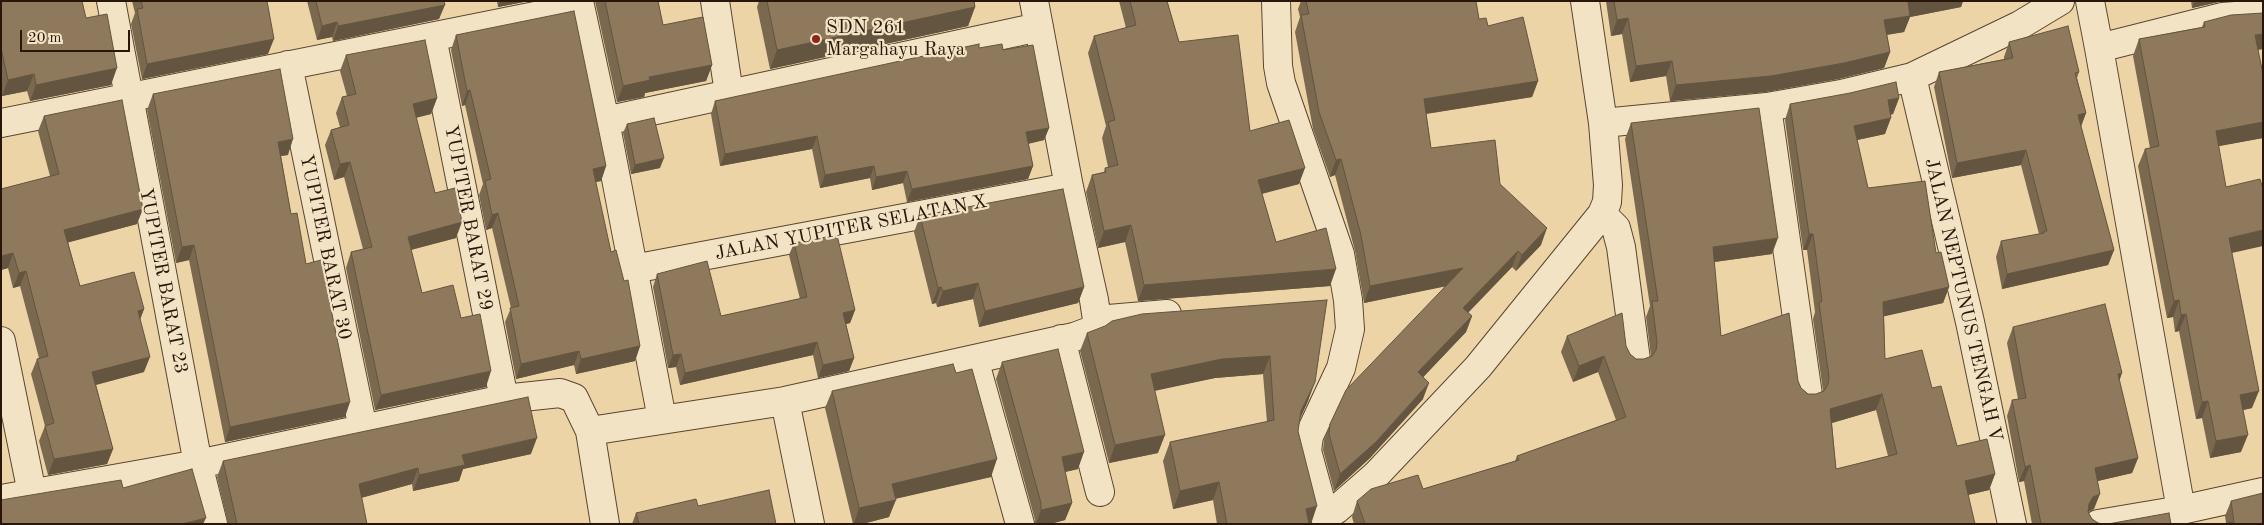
<!DOCTYPE html>
<style>
body{margin:0}
#map{position:relative;width:2264px;height:525px;overflow:hidden;background:#edd4a6;font-family:"Old Standard TT",serif}
canvas{display:block}
.frame{position:absolute;inset:0;border:2px solid #28160b;pointer-events:none}
.scale{position:absolute;left:20px;top:30px;width:110px;height:22px;box-sizing:border-box;border:2px solid #28160b;border-top:0;padding-left:6px;font-size:15px;line-height:18px;white-space:nowrap;color:#28160b;-webkit-text-stroke:4px #f3e3c5;paint-order:stroke}
</style>
<div id="map">
<canvas width="2264" height="525"></canvas>
<div class="frame"></div>
<div class="scale">20 m</div>
</div>
<script>
const g = document.querySelector('canvas').getContext('2d');
g.lineJoin = 'round';
const toPath = rows => new Path2D(rows.map(r => 'M' + r).join(''));
function strokePath(path, color, width, dash) { g.strokeStyle = color; g.lineWidth = width; g.lineCap = dash ? 'butt' : 'round'; g.setLineDash(dash || []); g.stroke(path); }
function fill(path, color) { g.fillStyle = color; g.fill(path, 'evenodd'); }
function drawText(font, color, halo, rows, align = 'center') {
  g.font = font + ' "Old Standard TT",serif'; g.lineWidth = 4.5; g.setLineDash([]); g.textBaseline = 'middle'; g.strokeStyle = halo; g.fillStyle = color; for (const [text, x, y, turn = 0] of rows) {
    g.save(); g.translate(x, y); g.rotate((+turn || 0) * Math.PI / 180); g.textAlign = isNaN(turn) ? turn : align; if (halo) g.strokeText(text, 0, 0); g.fillText(text, 0, 0); g.restore();
  }
}
const minor = toPath([
 [111,1,198,464,213,524],
 [579,1,605,121,662,419],
 [715,1,729,93],
 [1276,1,1278,66,1281,83,1340,254,1348,300,1350,329,1341,368,1309,436,1307,451,1327,524],
 [2090,1,2099,48,2222,17,2263,14],
 [432,37,504,399],
 [2099,48,2181,510],
 [288,65,363,429],
 [1912,77,1970,322,2012,524],
 [1767,107,1808,395],
 [605,121,1039,27],
 [1,123,580,7],
 [1603,123,1767,107,1841,94,1912,77,2020,25,2060,1],
 [1602,214,1616,228,1621,247,1636,360],
 [633,269,1069,187],
 [1097,320,1167,314],
 [1061,339,1100,492],
 [1,341,32,493],
 [974,359,1020,524],
 [785,401,810,524],
 [590,431,785,401,1074,337,1093,330,1097,320,1094,300,1069,187,1034,1],
 [1,499,198,464,504,399,560,393,574,398,590,431,605,524],
 [1326,516,1337,509,1376,475,1478,367,1602,214,1607,202,1608,185,1603,123,1585,1],
 [2098,524,2181,510,2263,492]
]);
strokePath(minor, '#594632', 30);
strokePath(minor, '#f3e3c5', 28);
fill(toPath([
 [1,1,86,18,111,85,30,101,27,91,2,96,1,93],
 [132,1,267,1,268,54,142,79,131,24,135,13],
 [307,1,444,1,439,19,333,41,332,37,317,40],
 [497,1,529,1,498,7],
 [595,1,658,1,663,25,712,65,706,81,645,93,644,97,617,102],
 [759,1,978,1,975,2,975,7,968,26,770,69,757,7],
 [1119,1,1167,1,1179,42,1250,131,1299,184,1262,194,1276,242,1330,286,1138,301,1125,242,1098,248,1086,192,1092,175,1104,172,1105,168,1108,167,1102,138,1106,126,1088,53,1094,36,1126,28],
 [1301,1,1476,1,1479,19,1488,26,1538,81,1532,97,1426,114,1431,148,1500,184,1541,245,1516,271,1512,267,1468,313,1472,316,1466,332,1423,377,1423,399,1370,458,1334,491,1323,450,1324,440,1330,424,1445,286,1364,303,1355,251,1335,175,1330,177,1313,129,1295,32,1300,17,1298,9],
 [1606,1,1963,1,1961,7,1910,17,1904,32,1887,35,1890,52,1884,68,1838,79,1765,92,1670,101,1666,76,1630,82,1622,34,1611,36],
 [2191,1,2223,1,2192,8],
 [2204,22,2258,50,2263,74,2263,138,2218,146,2252,408,2243,410,2241,452,2210,458,2202,418,2196,419,2179,331,2175,332,2173,317,2167,318,2138,166,2145,149,2150,148,2133,56,2139,39,2202,27],
 [456,35,606,166,601,181,595,182,611,252,640,346,635,361,576,374,574,365,516,379,505,322,511,308,492,228,486,230,479,195,483,184,465,105,462,106,451,50],
 [2009,42,2079,72,2077,78,2086,113,2081,127,2114,250,2108,265,2002,289,1996,257,2001,241,2039,234,2021,165,1952,178,1934,87,1939,72,2004,59,2004,57],
 [979,48,1003,50,1049,128,1044,140,1028,144,1033,166,1028,179,907,202,903,183,872,190,870,178,820,188,812,149,720,166,711,114,715,101],
 [346,55,437,98,431,114,416,117,435,193,456,238,411,250,422,293,461,318,486,387,375,410,346,268,351,252,363,249,344,177,334,180,325,145,331,130,340,127,336,113,342,97,347,96,340,71],
 [153,94,288,155,281,156,291,214,306,264,345,417,225,442,189,260,176,263,147,110],
 [1899,98,1893,114,1890,115,1885,134,1857,140,1868,188,1936,253,1949,287,1943,303,1884,316,1885,359,1932,388,1957,446,1995,474,1989,490,1968,495,1975,524,1354,524,1352,517,1357,501,1423,489,1515,461,1517,456,1616,420,1598,372,1573,382,1561,352,1567,336,1626,346,1630,354,1636,359,1644,359,1651,356,1646,317,1650,306,1625,139,1631,123,1772,254,1714,262,1721,336,1798,381,1801,388,1808,394,1816,394,1823,391,1813,319,1815,312,1807,250,1803,250,1785,120,1790,104],
 [1876,410,1888,456,1836,469,1832,423],
 [44,116,137,224,68,242,80,286,144,309,140,319,144,372,96,385,113,449,107,464,48,475,39,441,45,426,31,374,37,359,39,358,20,286,13,288,8,268,1,270,50,176,38,131],
 [627,124,660,168,631,174,623,133],
 [920,216,1084,287,1078,303,979,327,973,299,937,307,936,303,932,304,914,232],
 [794,243,855,310,850,323,846,324,854,358,849,371,818,378,813,355,680,385,676,367,668,368,653,287,657,274,721,316,800,299,789,255],
 [1327,300,1308,401,1300,418,1298,431,1311,524,1217,524,1213,500,1173,509,1163,461,1170,442,1267,422,1263,374,1215,378,1155,390,1158,453,1109,463,1080,351,1087,333],
 [2013,327,2119,381,2138,458,2132,473,2098,481,2094,509,2088,512,2092,519,2098,523,2103,524,2032,524,2024,481,2019,482,2007,416,2012,400,2018,399,2007,343],
 [1002,362,1078,469,1065,472,1072,503,1065,520,1050,524,1035,524,1035,520,996,379],
 [956,373,991,477,895,499,889,517,862,524,853,524,825,408,832,391],
 [531,454,463,469,459,481,413,491,412,484,361,498,367,524,228,524,217,477,223,461],
 [2231,501,2263,524,2226,523,2225,516],
 [698,506,776,524,632,524,636,513]
]), '#7a684f');
fill(toPath([
 [500,1,529,1,498,7],
 [1914,1,1963,1,1961,7,1910,17,1904,32,1878,36,1884,20,1908,2],
 [2195,1,2223,1,2192,8],
 [445,5,439,19,333,41,338,26],
 [975,7,968,26,770,69,777,50],
 [1628,18,1622,34,1611,36,1617,20],
 [337,22,332,37,317,40,322,26],
 [2263,34,2263,49,2249,52,2255,35],
 [274,39,268,54,142,79,147,64],
 [1890,52,1884,68,1838,79,1765,92,1670,101,1676,85],
 [1672,61,1666,76,1630,82,1636,66],
 [712,65,706,81,645,93,644,97,617,102,623,86,649,77],
 [117,68,111,85,30,101,36,85],
 [34,74,27,91,2,96,8,80],
 [1538,81,1532,97,1418,115,1424,99],
 [470,90,465,105,462,106,467,91],
 [437,98,431,114,408,120,413,104],
 [1899,98,1893,114,1882,116,1888,100],
 [2086,113,2080,128,2078,115],
 [1891,118,1885,134,1848,142,1854,126],
 [2263,122,2263,138,2209,148,2216,131],
 [1049,128,1044,140,1022,145,1026,132],
 [817,136,812,149,720,166,725,154],
 [293,139,288,155,272,157,278,142],
 [2026,150,2021,165,1952,178,1957,163],
 [664,158,660,168,631,174,635,165],
 [1341,159,1335,175,1330,177,1336,160],
 [350,162,344,177,334,180,340,164],
 [606,166,601,181,587,184,593,169],
 [874,166,870,178,820,188,825,175],
 [1033,166,1028,179,907,202,912,189],
 [1305,168,1299,184,1252,196,1258,180],
 [907,171,903,183,872,190,876,177],
 [143,209,137,224,59,245,64,230],
 [498,213,492,228,486,230,492,215],
 [462,222,456,238,402,252,408,237],
 [1131,225,1125,242,1098,248,1104,231],
 [1547,228,1541,245,1516,271,1522,255],
 [2263,230,2263,246,2223,255,2229,238],
 [1809,234,1813,234,1807,250,1803,250],
 [1778,238,1772,254,1707,263,1713,247],
 [194,245,189,260,176,263,182,247],
 [2114,250,2108,265,2002,289,2007,274],
 [1518,251,1512,267,1457,324,1463,308],
 [13,253,8,268,1,270,1,256],
 [1463,268,1457,284,1364,303,1370,286],
 [1336,269,1330,286,1138,301,1144,285],
 [26,271,20,286,13,288,19,273],
 [978,283,973,299,937,307,943,291],
 [941,287,936,303,932,304,938,288],
 [1084,287,1078,303,979,327,985,311],
 [1949,287,1943,303,1877,318,1883,302],
 [2179,300,2173,317,2167,318,2174,301],
 [144,309,138,325,138,311],
 [855,310,850,323,839,326,843,313],
 [2186,314,2179,331,2175,332,2181,315],
 [1472,316,1466,332,1412,389,1418,372],
 [817,342,813,355,680,385,685,373],
 [640,346,635,361,576,374,581,359],
 [579,351,574,365,516,379,521,364],
 [681,354,676,367,668,368,673,355],
 [1270,356,1263,374,1215,378,1145,393,1151,374,1222,359],
 [1604,356,1598,372,1573,382,1579,366],
 [150,357,144,372,87,387,92,372],
 [854,358,849,371,818,378,823,365],
 [491,371,486,387,375,410,381,395],
 [2122,373,2117,388,2118,374],
 [1315,382,1308,401,1295,430,1301,411],
 [1429,383,1423,399,1370,458,1334,491,1340,474],
 [2259,391,2252,408,2234,412,2240,395],
 [1882,394,1876,410,1825,425,1830,409],
 [2208,401,2202,418,2196,419,2202,402],
 [350,402,345,417,225,442,230,427],
 [1165,435,1158,453,1109,463,1115,445],
 [2248,435,2241,452,2210,458,2216,441],
 [537,438,531,454,463,469,459,481,413,491,419,475,462,455],
 [113,449,107,464,48,475,54,459],
 [1084,452,1078,469,1056,474,1062,457],
 [2138,458,2132,473,2089,483,2095,468],
 [997,459,991,477,885,501,892,484],
 [2030,465,2024,481,2019,482,2025,467],
 [418,468,412,484,353,500,359,484],
 [1995,474,1989,490,1959,497,1965,481],
 [1219,482,1213,500,1173,509,1180,491],
 [2100,494,2094,509,2088,512,2089,504,2093,497],
 [896,500,889,517,862,524,854,524,859,508],
 [1072,503,1065,520,1050,524,1036,524,1041,510],
 [1317,506,1311,524,1300,524,1306,509],
 [206,518,203,524,182,524]
]), '#635540');
const building = toPath([
 [1,1,82,1,86,18,107,14,117,68,36,85,34,74,8,80,1,48,1,1],
 [141,1,267,1,274,39,147,64,137,9,143,8,141,1],
 [316,1,444,1,445,5,338,26,337,22,322,26,316,1],
 [605,1,658,1,663,25,703,17,712,65,649,77,650,80,623,86,605,1],
 [767,1,974,1,975,7,777,50,767,1],
 [1130,1,1167,1,1179,42,1238,35,1250,131,1289,120,1305,168,1258,180,1276,242,1326,228,1336,269,1144,285,1131,225,1104,231,1092,175,1106,172,1105,168,1118,165,1108,122,1115,120,1094,36,1136,25,1130,1],
 [1306,1,1476,1,1479,19,1486,18,1488,26,1523,17,1538,81,1424,99,1431,148,1495,140,1500,184,1547,228,1522,255,1518,251,1463,308,1472,316,1418,372,1429,383,1376,442,1340,474,1329,434,1330,424,1346,390,1463,268,1370,286,1361,235,1341,159,1336,160,1319,112,1301,15,1309,14,1306,1],
 [1614,1,1914,1,1908,2,1910,16,1884,20,1890,52,1844,63,1771,76,1676,85,1672,61,1636,66,1628,18,1617,20,1614,1],
 [574,11,606,166,593,169,611,252,616,250,624,281,628,280,640,346,581,359,579,351,521,364,510,308,519,306,498,213,492,215,485,181,491,179,470,90,467,91,456,35,574,11],
 [2263,13,2263,34,2255,35,2263,74,2263,122,2216,131,2226,187,2260,179,2263,189,2263,230,2229,238,2259,391,2240,395,2248,435,2216,441,2208,401,2202,402,2186,314,2181,315,2179,300,2174,301,2145,149,2159,146,2139,39,2205,27,2204,22,2231,15,2263,13],
 [2068,26,2079,72,2075,73,2086,113,2078,115,2114,250,2007,274,2001,241,2044,233,2044,231,2047,231,2026,150,1957,163,1939,72,2013,58,2009,42,2068,26],
 [425,40,437,98,413,104,435,193,455,188,462,222,408,237,422,293,453,285,461,318,480,314,491,371,381,395,351,252,372,247,350,162,340,164,331,130,349,125,342,97,356,94,346,55,425,40],
 [979,44,979,48,1002,44,1003,50,1033,45,1049,128,1026,132,1033,166,912,189,907,171,876,177,874,166,825,175,817,136,725,154,715,101,979,44],
 [280,69,293,139,278,142,291,214,297,213,306,264,321,260,350,402,230,427,194,245,182,247,153,94,280,69],
 [1896,82,1899,98,1888,100,1891,118,1854,126,1868,188,1925,181,1936,253,1941,252,1949,287,1883,302,1885,359,1922,350,1932,388,1941,386,1957,446,1987,439,1995,474,1965,481,1975,524,1365,524,1357,501,1371,489,1418,475,1423,489,1519,460,1517,456,1626,417,1604,356,1579,366,1567,336,1622,313,1626,346,1630,354,1636,359,1644,359,1652,356,1656,350,1657,342,1652,301,1658,301,1631,123,1759,108,1778,238,1713,247,1721,336,1789,313,1798,381,1801,388,1808,394,1816,394,1824,391,1828,384,1829,377,1819,303,1822,301,1813,234,1809,234,1790,104,1850,93,1896,82],
 [1882,394,1897,454,1836,469,1830,409,1882,394],
 [122,100,143,209,64,230,80,286,134,272,144,309,138,311,150,357,92,372,113,449,54,459,45,426,54,423,37,359,48,356,26,271,19,273,13,253,1,256,1,189,59,174,44,116,122,100],
 [654,118,664,158,635,165,627,124,654,118],
 [1063,189,1084,287,985,311,978,283,943,291,941,287,938,288,920,216,1063,189],
 [837,235,855,310,843,313,854,358,823,365,817,342,685,373,681,354,673,355,657,274,707,261,721,316,807,297,794,243,837,235],
 [1327,300,1315,382,1301,411,1298,431,1317,506,1306,509,1309,524,1227,524,1219,482,1180,491,1170,442,1274,420,1270,356,1222,359,1151,374,1165,435,1115,445,1087,333,1105,326,1112,321,1142,314,1327,300],
 [2105,304,2122,373,2118,374,2138,458,2095,468,2100,494,2093,497,2089,504,2088,512,2092,519,2098,523,2103,524,2041,524,2030,465,2025,467,2012,400,2026,398,2013,327,2105,304],
 [1058,349,1084,452,1062,457,1072,503,1041,510,1041,503,1002,362,1058,349],
 [953,364,956,373,972,369,997,459,892,484,896,500,859,508,832,391,953,364],
 [528,397,537,438,462,455,465,465,419,475,418,468,359,484,367,524,237,524,223,461,528,397],
 [192,469,206,518,182,524,1,524,1,500,121,480,123,488,192,469],
 [769,490,776,524,639,524,636,513,696,499,698,506,769,490],
 [2263,493,2263,524,2224,524,2234,522,2231,501,2263,493],
 [2169,513,2171,524,2108,524,2169,513]
]);
fill(building, '#8e795c');
strokePath(building, '#635540', 1);
for (const [x, y, r, color] of [
 [816,39,5,"#8f2418"]
]) { const dot = new Path2D(); dot.arc(x, y, r, 0, 2 * Math.PI); g.fillStyle = color; g.fill(dot); strokePath(dot, '#f3e3c5', 2); }
drawText('19px', '#28160b', '#f3e3c5', [
 ["SDN 261",826,28],
 ["Margahayu Raya",826,50]
], 'left');
drawText('19px', '#28160b', '#f3e3c5', [
 ["YUPITER BARAT 29",468,218,79],
 ["JALAN YUPITER SELATAN X",851,228,-11],
 ["YUPITER BARAT 30",325,247,78],
 ["YUPITER BARAT 23",163,281,79],
 ["JALAN NEPTUNUS TENGAH V",1963,300,77]
]);
</script>
